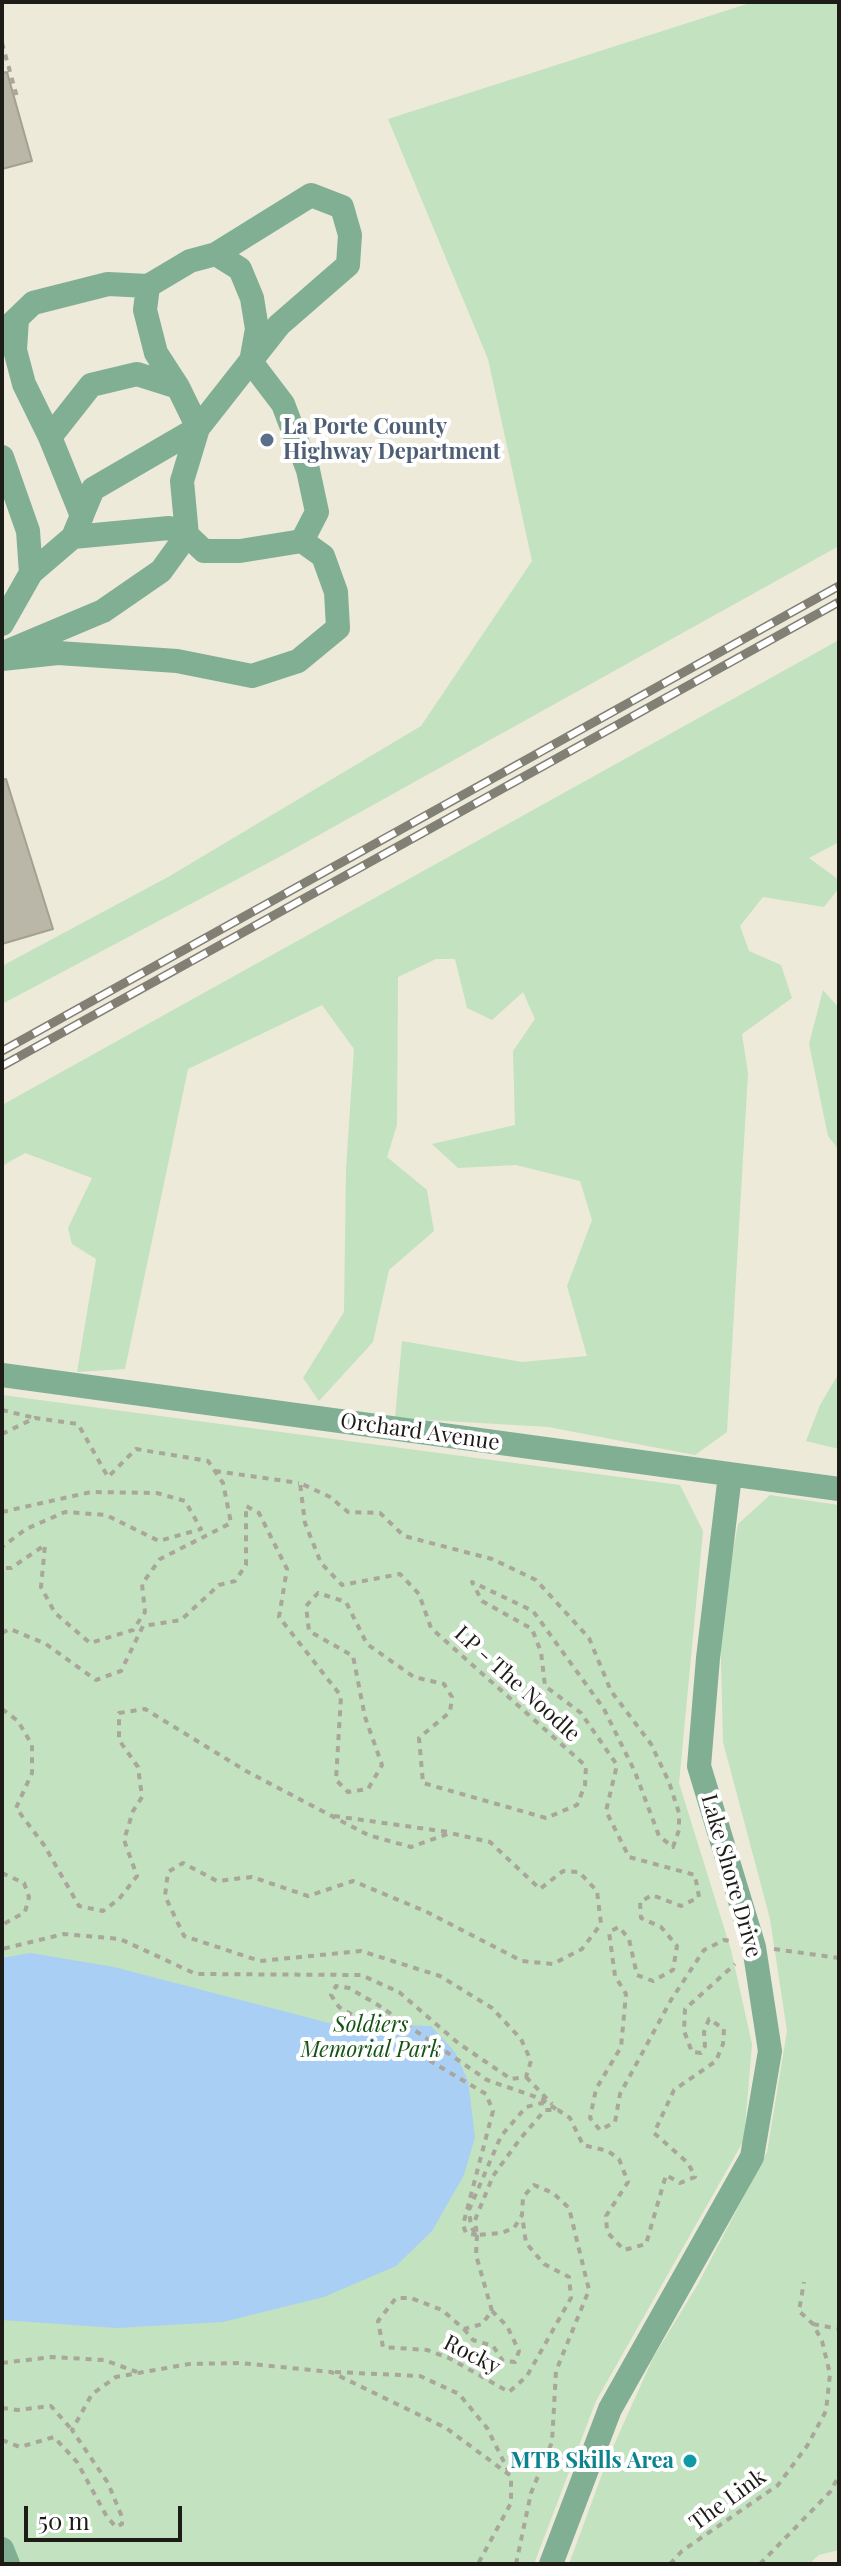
<!DOCTYPE html>
<style>
body{margin:0}
#map{position:relative;width:841px;height:2566px;overflow:hidden;background:#edeada;font-family:"Playfair Display",serif}
canvas{display:block}
.frame{position:absolute;inset:0;border:4px solid #1e1c17;pointer-events:none}
.scale{position:absolute;left:24px;top:2506px;width:158px;height:36px;box-sizing:border-box;border:4px solid #1e1c17;border-top:0;padding-left:10px;font-size:24px;line-height:28px;white-space:nowrap;color:#1e1c17;-webkit-text-stroke:6px #fff;paint-order:stroke}
</style>
<div id="map">
<canvas width="841" height="2566"></canvas>
<div class="frame"></div>
<div class="scale">50 m</div>
</div>
<script>
const g = document.querySelector('canvas').getContext('2d');
g.lineJoin = 'round';
function fill(path, color) { g.fillStyle = color; g.fill(path, 'evenodd'); }
const toPath = rows => new Path2D(rows.map(r => 'M' + r).join(''));
function strokePath(path, color, width, dash) { g.strokeStyle = color; g.lineWidth = width; g.lineCap = dash ? 'butt' : 'round'; g.setLineDash(dash || []); g.stroke(path); }
function drawText(font, color, halo, rows, align = 'center') {
  g.font = font + ' "Playfair Display",serif'; g.lineWidth = 8; g.setLineDash([]); g.textBaseline = 'middle'; g.strokeStyle = halo; g.fillStyle = color; for (const [text, x, y, turn = 0] of rows) {
    g.save(); g.translate(x, y); g.rotate((+turn || 0) * Math.PI / 180); g.textAlign = isNaN(turn) ? turn : align; if (halo) g.strokeText(text, 0, 0); g.fillText(text, 0, 0); g.restore();
  }
}
fill(toPath([
 [753,2,839,2,839,546,283,855,2,1004,2,966,168,877,421,726,532,561,488,359,388,119],
 [839,640,839,842,809,858,839,880,839,888,824,907,763,897,740,926,749,951,781,965,792,998,742,1034,748,1073,727,1432,695,1455,548,1427,395,1418,402,1341,522,1362,587,1356,567,1286,592,1220,580,1181,516,1165,458,1168,432,1144,515,1125,513,1051,535,1019,523,992,492,1020,467,1008,455,959,436,959,398,977,397,1125,387,1157,427,1190,434,1231,389,1270,373,1342,319,1401,303,1378,344,1312,346,1169,354,1049,322,1005,188,1069,125,1369,77,1372,96,1259,72,1244,68,1228,92,1178,25,1153,2,1166,2,1105],
 [823,990,839,1008,839,1150,828,1136,809,1044],
 [839,1373,839,1449,806,1441,820,1405],
 [2,1395,680,1485,703,1531,679,1783,731,1950,752,2044,744,2140,596,2401,534,2564,2,2564],
 [770,1495,839,1505,839,2550,819,2555,809,2564,569,2564,608,2458,653,2358,698,2284,767,2152,787,2031,770,1919,723,1742,720,1621,738,1524]
]), '#c2e2c0');
fill(toPath([
 [30,1953,114,1967,329,2023,431,2026,455,2052,468,2081,475,2137,464,2175,432,2231,396,2266,324,2297,223,2322,116,2328,2,2320,2,1958]
]), '#aacff5');
const building = toPath([
 [7,72,32,161,2,169,2,73,7,72],
 [6,779,53,929,2,944,2,780,6,779]
]);
fill(building, '#bbb7a8');
strokePath(building, '#a4a092', 2);
strokePath(toPath([
 [2,43,17,97],
 [2,1410,35,1418],
 [2,1434,35,1418,78,1424,108,1477,136,1449,208,1461,223,1483,231,1523,160,1559,142,1584,145,1612,133,1630,90,1643,55,1613,41,1587,45,1545,11,1568,2,1568],
 [215,1471,299,1483],
 [2,1512,91,1492,157,1493,185,1501,201,1529,159,1541,106,1515,65,1512,26,1529,2,1547],
 [2,1633,10,1629,46,1644,96,1680,121,1671,143,1626,181,1620,219,1585,235,1581,246,1565,246,1506,259,1513,287,1569,279,1617,341,1696,336,1780,348,1792,368,1789,382,1765,365,1717,353,1656,309,1631,306,1606,318,1593,346,1602,367,1644,414,1677,444,1684,452,1697,450,1712,419,1738,423,1783,546,1818,577,1805,585,1785,586,1766,431,1628,419,1594,400,1574,342,1585,321,1563,305,1523,300,1483,330,1497,348,1512,380,1513,404,1536,492,1559,536,1580,589,1638,611,1691,651,1744,669,1782,679,1813,679,1830,673,1847,659,1836,635,1772,604,1709,533,1611,472,1582,482,1601,532,1629,541,1652,545,1686,581,1713,617,1765,606,1811,629,1857,695,1875,699,1897,681,1906,652,1895,640,1902,641,1918,661,1927,677,1946,673,1970,653,1981,637,1975,629,1939,619,1927,609,1932,615,1976,626,1994,621,2047,596,2089,590,2118,600,2130,615,2122,620,2094,671,2000,704,1950,724,1940,730,1941],
 [2,1709,18,1721,32,1745,32,1773,16,1808,44,1845,79,1906,103,1911,119,1899,137,1876,124,1840,133,1811,142,1797,138,1767,119,1740,119,1713,145,1709,246,1771,368,1835,411,1847,450,1833,490,1842,540,1889,563,1871,579,1872,597,1891,601,1924,582,1949,553,1964,522,1961,427,1912,353,1881,308,1896,252,1877,217,1881,183,1863,168,1872,165,1896,184,1936,260,1961,361,1951,440,1976,492,2008,521,2039,531,2061,526,2077,511,2079,458,2043,399,1992,361,1975,196,1974,120,1939,64,1934,2,1949],
 [2,1807,2,1810],
 [334,1816,448,1832],
 [2,1873,24,1883,29,1897,25,1912,2,1925],
 [774,1949,839,1958],
 [526,2077,552,2104],
 [475,2233,471,2227,469,2210,501,2136,526,2107,542,2103,548,2106],
 [477,2235,466,2233,463,2225,493,2111,486,2094,339,2007,331,1995,336,1986,349,1988,378,2005,487,2080,542,2099,556,2109],
 [477,2235,476,2255,492,2311,482,2324,464,2329,442,2310,411,2298,396,2298,378,2321,383,2347,427,2350,449,2358,509,2392,527,2376,571,2298,569,2277,544,2264,526,2243,522,2215],
 [813,2324,839,2329],
 [464,2329,473,2340,493,2346,503,2361,515,2362,519,2351,507,2326,492,2311],
 [2,2363,52,2357,104,2360,137,2372],
 [335,2372,420,2376,459,2394,487,2428,510,2474],
 [2,2408,17,2410,51,2406,72,2430],
 [2,2440,20,2447,54,2437,77,2462,107,2517,116,2527,122,2524,122,2517,108,2483,72,2430,92,2394,116,2377,189,2364,241,2363,331,2372,446,2428,511,2476,511,2503,478,2564],
 [516,2564,531,2493,552,2442,556,2371,589,2290,569,2208,553,2193,534,2185,523,2197,522,2215,514,2228,501,2233,477,2235,475,2220,493,2176,520,2139,545,2110,558,2110,570,2118,583,2145,608,2151,619,2159,628,2182,606,2216,607,2232,624,2250,646,2244,666,2175,680,2183,695,2177,688,2163,654,2133,674,2090,716,2061,723,2044,724,2029,709,2019,704,2032,705,2046,701,2053,692,2052,684,2031,685,2009,735,1964],
 [670,2564,682,2551,778,2485,807,2446,826,2411,830,2374,822,2341,813,2324,799,2311,804,2282],
 [760,2564,830,2492,839,2476]
]), '#a9a69a', 4, [6, 6]);
strokePath(toPath([
 [17,319,15,350,24,384,50,437,82,516],
 [2,333,33,303,108,284,148,286,145,310,156,353,178,387],
 [50,437,91,385,137,374,178,387,198,428,182,481,187,535,204,551,240,551,302,541,317,512,308,470,283,404,251,362,257,329,252,298,240,269,216,254,190,261,148,286],
 [2,457,28,531,31,573,2,624],
 [73,537,93,489,198,428,279,325,348,265,350,235,342,207,311,195,216,254],
 [8,651,103,611,161,571,187,535,169,528,73,537,31,573],
 [2,659,58,653,177,661,252,676,298,661,338,628,336,592,323,556,302,541],
 [2,1375,839,1489],
 [2,2549,8,2564],
 [551,2564,610,2409,752,2157,770,2051,754,1947,699,1766,708,1658,730,1475]
]), '#80af94', 24);
const rail = toPath([
 [2,1051,839,586],
 [2,1066,839,602]
]);
strokePath(rail, '#827f75', 9);
strokePath(rail, '#fff', 6, [18]);
for (const [x, y, r, color] of [
 [267,440,8,"#5c6f8a"],
 [690,2461,8,"#0f9aa8"]
]) { const dot = new Path2D(); dot.arc(x, y, r, 0, 2 * Math.PI); g.fillStyle = color; g.fill(dot); strokePath(dot, '#fff', 3); }
drawText('bold 22px', '#4e5e75', '#fff', [
 ["La Porte County",283,427],
 ["Highway Department",283,452]
], 'left');
drawText('22px', '#1e1c17', '#fff', [
 ["Orchard Avenue",420,1432,8],
 ["LP - The Noodle",517,1684,42],
 ["Lake Shore Drive",731,1876,74],
 ["Rocky",472,2355,27],
 ["The Link",728,2500,-36]
]);
drawText('italic 22px', '#135314', '#fff', [
 ["Soldiers",371,2025],
 ["Memorial Park",371,2050]
]);
drawText('bold 22px', '#0d838f', '#fff', [
 ["MTB Skills Area",674,2461]
], 'right');
</script>
